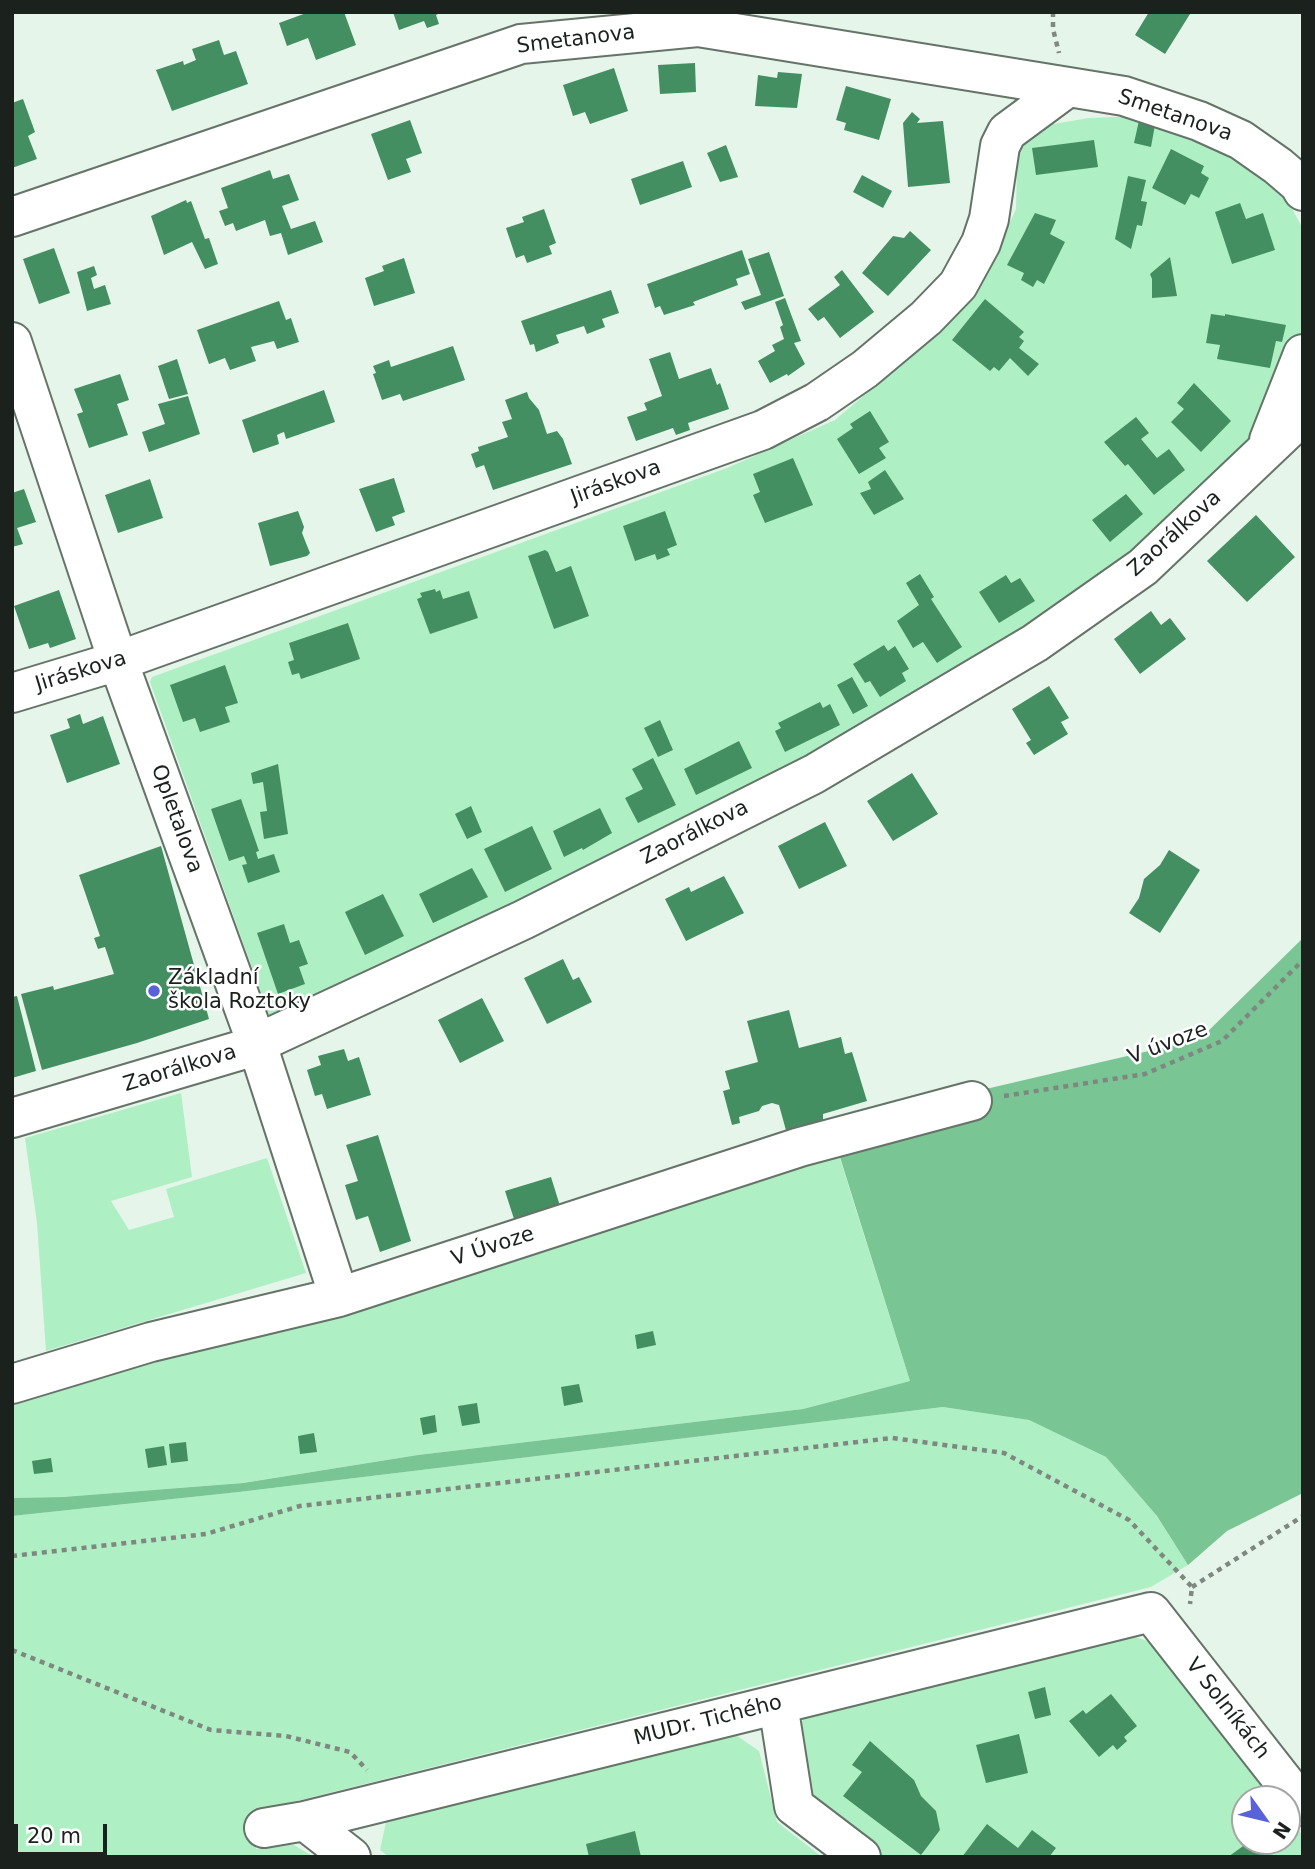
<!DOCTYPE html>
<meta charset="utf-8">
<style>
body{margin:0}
#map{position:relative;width:1315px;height:1869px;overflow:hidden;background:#e6f5ea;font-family:"DejaVu Sans",sans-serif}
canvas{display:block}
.frame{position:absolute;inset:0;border:14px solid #1b211d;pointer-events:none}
.north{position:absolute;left:1231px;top:1785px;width:70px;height:70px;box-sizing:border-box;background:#fff;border:2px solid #a4a6a5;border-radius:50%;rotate:124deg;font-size:19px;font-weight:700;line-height:28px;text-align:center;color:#1b211d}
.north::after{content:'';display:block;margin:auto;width:24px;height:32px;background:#5863da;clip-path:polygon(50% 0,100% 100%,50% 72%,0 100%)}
.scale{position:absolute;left:14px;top:1824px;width:93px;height:32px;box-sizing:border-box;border:4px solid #1b211d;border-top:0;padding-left:9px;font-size:21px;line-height:24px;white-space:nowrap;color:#1b211d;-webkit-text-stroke:5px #fff;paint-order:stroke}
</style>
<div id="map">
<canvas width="1315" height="1869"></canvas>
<div class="frame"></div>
<div class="north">N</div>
<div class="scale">20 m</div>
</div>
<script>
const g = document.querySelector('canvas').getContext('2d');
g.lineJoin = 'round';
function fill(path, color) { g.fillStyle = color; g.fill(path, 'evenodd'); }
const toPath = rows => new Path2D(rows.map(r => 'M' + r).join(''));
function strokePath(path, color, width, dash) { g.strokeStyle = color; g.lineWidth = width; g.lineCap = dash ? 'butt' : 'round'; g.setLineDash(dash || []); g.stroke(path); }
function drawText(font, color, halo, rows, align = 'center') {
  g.font = font + ' "DejaVu Sans",sans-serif'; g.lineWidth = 5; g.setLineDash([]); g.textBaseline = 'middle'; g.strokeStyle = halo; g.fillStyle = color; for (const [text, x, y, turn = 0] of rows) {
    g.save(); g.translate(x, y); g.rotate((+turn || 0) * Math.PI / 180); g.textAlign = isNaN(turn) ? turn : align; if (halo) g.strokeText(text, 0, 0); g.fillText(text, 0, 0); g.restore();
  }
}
fill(toPath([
 [1140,116,1273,173,1303,229,1303,336,1287,375,1247,445,1203,493,1042,621,840,745,272,1024,150,682,152,677,727,468,835,420,947,325,991,264,1016,209,1018,130,1089,118],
 [181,1093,192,1177,111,1201,129,1230,174,1217,166,1189,267,1158,306,1273,46,1351,37,1223,25,1138],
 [835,1143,910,1381,803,1409,418,1455,242,1483,63,1497,12,1498,12,1406,649,1207],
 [943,1407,1029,1420,1106,1457,1157,1516,1188,1565,1151,1587,249,1813,256,1849,281,1845,294,1845,314,1857,12,1857,12,1516,239,1492],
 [1127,1634,1159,1645,1275,1799,1245,1799,1245,1841,1287,1841,1287,1815,1303,1836,1303,1857,881,1857,811,1803,794,1743,805,1714],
 [733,1733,759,1751,777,1822,822,1857,389,1857,380,1850,386,1822]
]), '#afefc4');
fill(toPath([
 [1303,938,1303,1493,1227,1531,1188,1565,1157,1516,1106,1457,1029,1420,943,1407,239,1492,12,1516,12,1498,63,1497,243,1483,418,1455,803,1409,910,1381,839,1154,836,1124,1200,1039]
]), '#79c594');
fill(toPath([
 [309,12,344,12,356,45,316,60,308,38,287,46,279,23],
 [393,12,442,12,436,15,439,24,427,28,424,21,399,30],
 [1149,12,1187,12,1190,14,1165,54,1135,35],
 [219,40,224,55,236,51,248,84,172,111,156,70,183,61,184,65,196,60,192,49],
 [695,63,696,92,660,94,658,65],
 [614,68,628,111,590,124,585,112,573,116,563,85],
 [778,72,802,74,797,108,755,106,758,75,777,78],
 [846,86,891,99,879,140,844,130,846,123,836,120],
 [23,99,35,132,28,136,37,159,12,168,12,103],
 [912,112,920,119,917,123,943,121,950,183,908,187,903,123],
 [1140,116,1156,119,1151,147,1134,143],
 [410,120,422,153,406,159,411,172,388,180,371,134],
 [1094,140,1098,167,1036,175,1032,148],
 [726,145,738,177,720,182,707,153],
 [1171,149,1204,166,1201,173,1209,178,1199,198,1191,194,1185,205,1152,188],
 [683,161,692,187,640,205,631,179],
 [270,170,273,179,289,174,299,200,282,206,291,229,315,221,323,242,288,255,281,233,270,236,265,220,236,231,233,223,225,226,219,211,228,208,221,188],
 [862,175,892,191,883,208,853,192],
 [1128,176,1146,180,1141,201,1147,202,1142,226,1137,225,1131,249,1115,239],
 [186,200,187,203,191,201,205,239,209,238,218,264,205,269,192,242,164,255,151,216],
 [1240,203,1246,219,1263,213,1275,250,1232,264,1215,212],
 [544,209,556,243,549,246,552,254,527,263,524,255,516,258,506,228,524,222,522,217],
 [1035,213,1056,220,1050,234,1065,242,1044,284,1037,280,1033,287,1021,280,1024,273,1007,265],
 [910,231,931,250,888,296,862,273,893,236,904,238],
 [54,248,70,293,39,304,23,259],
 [742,250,750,274,736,279,738,285,693,302,695,305,664,315,660,306,655,308,647,284],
 [769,252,784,296,745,310,741,302,761,295,748,259],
 [1170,257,1177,296,1152,298,1152,279,1150,274],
 [404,258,415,293,374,306,365,278,384,271,382,266],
 [94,266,97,275,91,278,94,289,105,285,111,304,87,311,77,272],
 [842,270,874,312,840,338,824,317,818,321,808,309,840,285,834,277],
 [611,290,619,313,602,319,605,327,587,334,584,326,556,335,559,343,536,352,534,344,530,345,521,321],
 [785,298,801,341,794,343,805,364,788,376,787,374,770,383,758,361,775,351,772,345,784,339,780,327,783,325,775,302],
 [985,299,1024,332,1019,337,1024,341,1019,348,1039,364,1028,376,1010,358,999,371,994,367,990,371,952,340],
 [279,301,286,320,291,318,299,342,277,349,274,341,251,347,256,361,230,370,225,358,209,364,197,330],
 [1211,314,1225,316,1225,314,1286,325,1282,342,1276,341,1270,368,1217,359,1220,345,1206,343],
 [453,346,465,380,403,401,400,394,382,400,373,374,376,373,373,366,389,360,391,367],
 [670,352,679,379,711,368,717,385,720,383,729,409,688,423,690,430,676,435,673,428,636,441,627,417,647,410,644,403,662,396,649,359],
 [177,359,188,394,169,399,158,366],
 [120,374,129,400,117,404,128,435,89,448,77,414,83,412,74,389],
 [1194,383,1231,421,1201,452,1171,422,1184,409,1177,403],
 [324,390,335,422,286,439,284,432,281,433,277,435,279,444,253,453,242,420],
 [527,392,529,398,539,410,547,434,557,431,563,439,572,464,493,490,484,465,476,468,471,454,479,451,478,447,508,437,502,422,512,419,505,400],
 [188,396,200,434,149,452,142,432,165,424,158,404],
 [870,411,889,442,879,448,886,458,859,474,837,439,853,428,850,424],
 [1136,417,1149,433,1141,439,1157,458,1169,449,1185,470,1154,495,1128,464,1125,466,1104,442],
 [793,458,813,505,765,523,753,495,760,492,753,474],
 [885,470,904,499,874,515,860,493,871,489,868,482],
 [394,478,405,512,392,517,395,525,376,532,359,489],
 [150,479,163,518,118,533,105,495],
 [24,489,36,522,17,528,23,544,12,547,12,493],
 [1126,494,1143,514,1110,542,1092,520],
 [298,511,304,527,302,533,310,553,307,556,270,566,258,523],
 [665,511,677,545,667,549,670,555,657,560,655,554,635,561,623,526],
 [1256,515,1295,557,1247,602,1207,561],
 [545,550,548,552,556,572,571,566,589,616,554,629,528,556],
 [920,574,934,597,931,599,962,647,937,663,923,642,913,648,897,621,919,605,906,583],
 [1006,575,1011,583,1020,578,1035,601,999,623,979,592],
 [435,589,436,592,440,590,443,599,469,591,478,618,430,634,417,599,422,597,420,593],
 [59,590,76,639,50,648,48,643,29,649,14,606],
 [1151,611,1161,625,1170,618,1186,639,1140,674,1114,639],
 [348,623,360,659,301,679,299,673,292,675,288,662,294,660,289,643],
 [884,645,888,651,895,646,909,669,902,673,906,681,880,697,870,681,865,683,853,664],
 [225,665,238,703,225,707,230,722,200,732,195,718,183,722,170,685],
 [852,677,868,706,853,714,837,685],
 [1049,686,1069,718,1061,722,1068,734,1034,755,1026,743,1031,740,1012,709],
 [820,702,823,708,830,704,840,725,785,752,775,731,781,728,778,723],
 [80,714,83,724,103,716,120,764,67,783,50,735,70,728,67,719],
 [660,720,673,750,658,757,644,728],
 [739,741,752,768,696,795,684,769],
 [653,758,676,805,638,823,625,798,643,789,632,769],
 [278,764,288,834,264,839,260,812,267,811,263,782,253,784,251,773],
 [912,773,938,814,893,841,867,801],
 [241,799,259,851,256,852,258,859,274,854,280,872,248,883,242,865,247,864,244,856,229,861,211,809],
 [471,806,482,832,467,839,455,814],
 [600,808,612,833,583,850,582,848,564,857,553,831],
 [825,822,847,866,799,889,778,846],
 [532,826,552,869,505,892,484,849],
 [161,846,209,1019,137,1043,42,1070,21,994,53,986,54,990,114,974,105,947,98,949,94,938,100,936,79,875],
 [1169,850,1200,870,1160,933,1129,913,1139,898,1144,879,1160,865],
 [472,868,488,897,433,923,419,894],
 [724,876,744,913,686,941,665,899,689,887,691,892],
 [383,894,404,936,365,955,345,912],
 [284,924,290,943,299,940,308,964,299,967,305,984,278,994,257,933],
 [563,959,573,980,579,977,592,1002,547,1024,524,978],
 [17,996,36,1071,12,1078,12,997],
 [482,998,504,1041,460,1063,438,1020],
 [789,1010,799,1048,841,1037,845,1054,852,1052,867,1101,823,1114,823,1120,817,1125,787,1134,779,1105,772,1103,762,1106,759,1111,739,1117,740,1123,732,1125,723,1091,730,1089,725,1071,758,1062,747,1021],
 [344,1049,348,1061,359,1057,371,1095,327,1109,322,1094,315,1096,307,1070,321,1065,318,1056],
 [378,1135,411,1241,380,1252,368,1216,356,1220,345,1185,358,1181,346,1145],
 [551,1177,560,1206,514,1219,505,1191],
 [653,1331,656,1345,637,1349,635,1335],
 [579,1384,583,1402,564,1406,561,1387],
 [477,1403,480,1423,462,1426,458,1406],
 [435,1415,437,1432,423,1435,420,1418],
 [314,1433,317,1452,300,1454,298,1436],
 [186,1442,188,1461,171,1463,169,1444],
 [164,1446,167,1465,148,1468,145,1449],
 [51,1458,53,1472,34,1474,32,1461],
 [1045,1687,1051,1715,1035,1719,1028,1692],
 [1111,1694,1137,1726,1124,1737,1127,1741,1117,1750,1113,1745,1099,1757,1069,1721,1083,1710,1086,1714],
 [1019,1734,1028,1773,986,1783,976,1745],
 [870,1741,914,1780,921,1796,936,1811,940,1830,921,1855,843,1796,862,1772,852,1765],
 [987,1824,1018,1848,1032,1830,1056,1848,1049,1857,962,1857],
 [635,1831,641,1857,589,1857,586,1844],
 [1250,1841,1257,1841,1269,1857,1228,1857]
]), '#438f61');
const minor = toPath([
 [12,217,521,44,698,27,1124,96,1199,121,1241,140,1278,166,1299,184,1303,191],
 [12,342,118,661,257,1044,339,1297],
 [1269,440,1303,354],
 [12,693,118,661,763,430,817,402,865,369,926,318,958,285,981,243,989,219,1000,146,1007,132,1068,87],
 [12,1118,245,1049,523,920,814,774,1035,643,1143,567,1303,415],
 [12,1384,151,1342,339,1297,800,1147,972,1101],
 [778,1704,794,1806,861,1857],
 [305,1821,351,1857],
 [264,1828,305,1821,1151,1612,1303,1806]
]);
strokePath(minor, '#657369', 42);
strokePath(toPath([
 [1053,12,1053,29,1059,53],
 [1004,1096,1145,1074,1222,1041,1303,960],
 [12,1556,206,1534,300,1506,892,1438,1004,1453,1129,1520,1192,1587,1190,1604],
 [1192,1587,1303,1516],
 [12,1650,211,1730,286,1736,350,1752,367,1770]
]), '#7e8881', 4.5, [5, 5]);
strokePath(minor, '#fff', 38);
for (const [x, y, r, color] of [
 [154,991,7,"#5863da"]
]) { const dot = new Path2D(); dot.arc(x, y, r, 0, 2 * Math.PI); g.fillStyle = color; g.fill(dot); strokePath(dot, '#fff', 2.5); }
drawText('21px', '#1b211d', '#fff', [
 ["Smetanova",576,40,-7],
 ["Smetanova",1175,116,19],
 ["Jiráskova",616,483,-20],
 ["Zaorálkova",1175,534,-42],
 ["Jiráskova",81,672,-17],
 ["Opletalova",176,819,70],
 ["Zaorálkova",695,833,-27],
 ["V úvoze",1168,1044,-21],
 ["Zaorálkova",180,1069,-17],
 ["V Úvoze",493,1247,-18],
 ["V Solníkách",1227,1709,52],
 ["MUDr. Tichého",708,1721,-14]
]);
drawText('21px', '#1b211d', '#fff', [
 ["Základní",168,979],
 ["škola Roztoky",168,1003]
], 'left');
</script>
